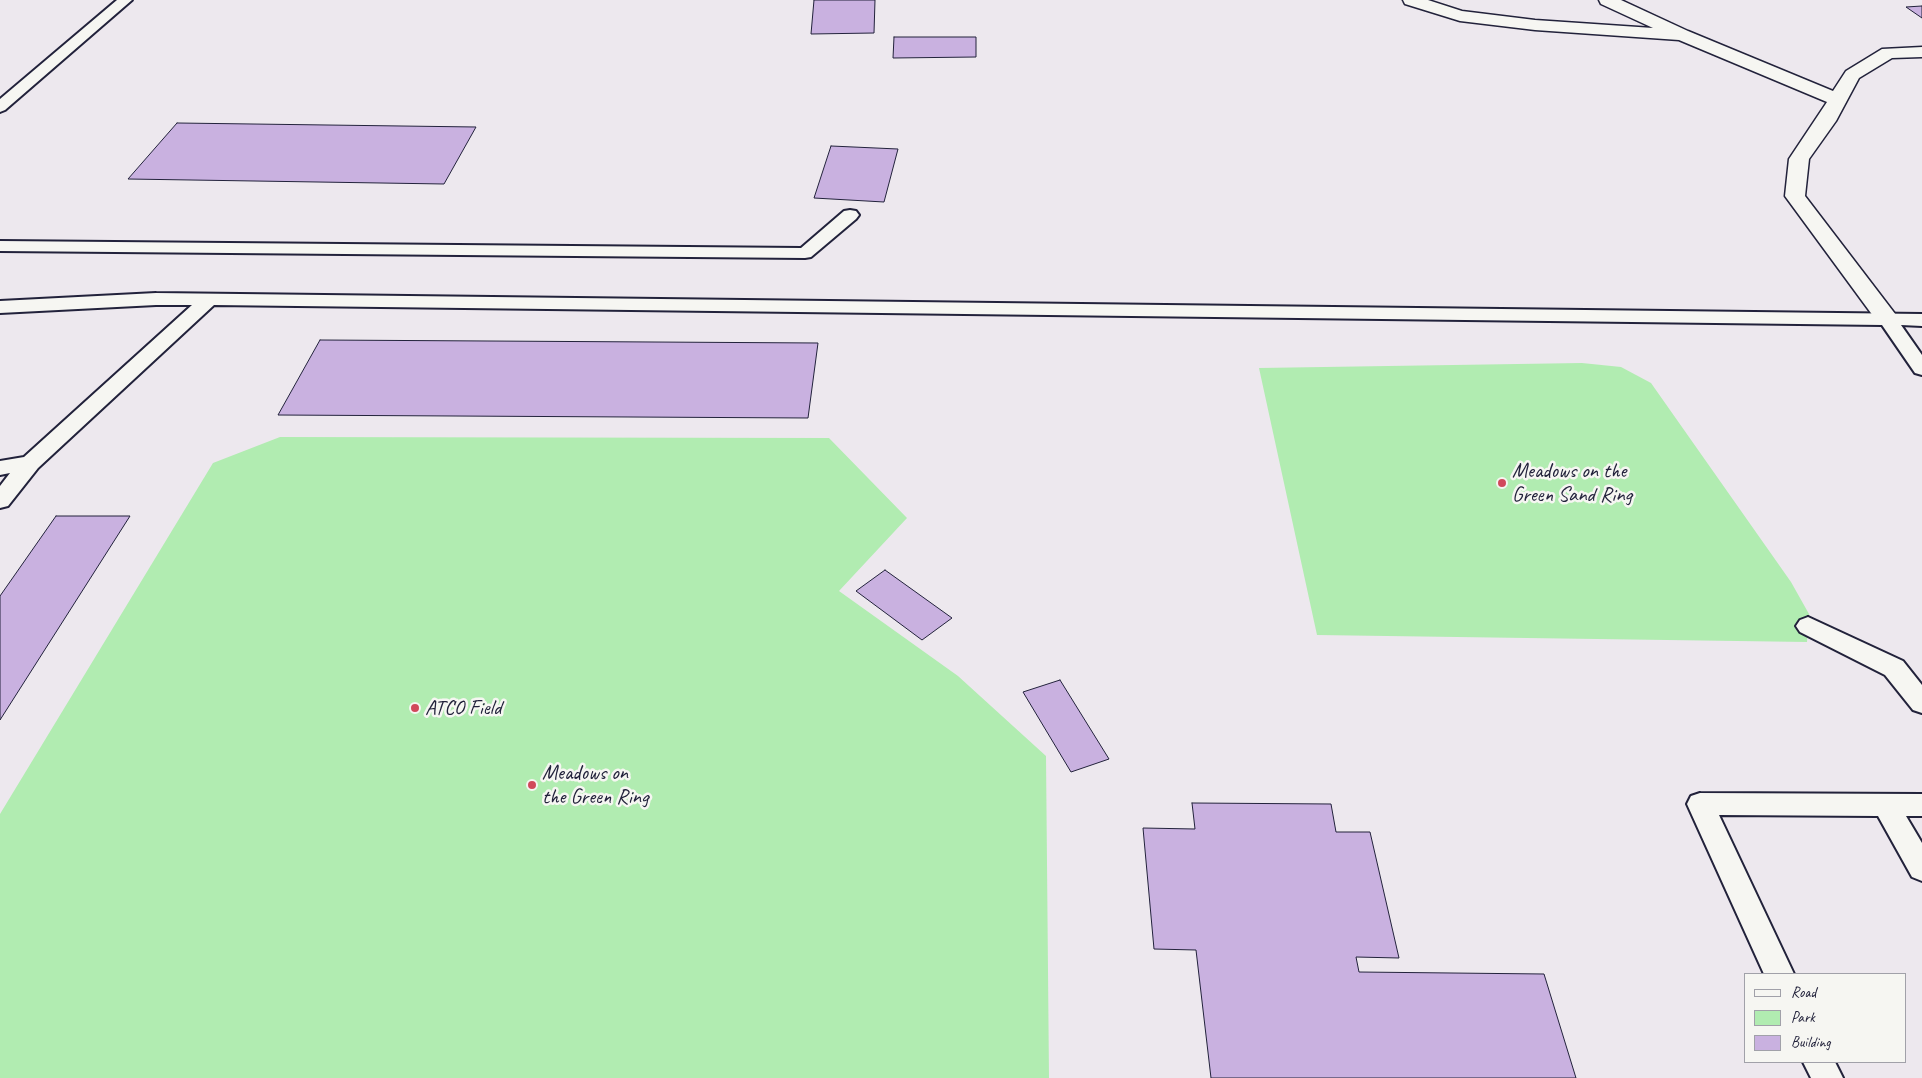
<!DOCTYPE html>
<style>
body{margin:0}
#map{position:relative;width:1922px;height:1078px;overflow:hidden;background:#ede8ee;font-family:Caveat,sans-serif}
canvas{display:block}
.legend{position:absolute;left:1744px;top:973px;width:162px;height:90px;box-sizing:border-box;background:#f6f6f2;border:1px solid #a1a1a9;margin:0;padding:6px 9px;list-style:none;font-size:15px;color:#22223b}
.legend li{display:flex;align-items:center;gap:10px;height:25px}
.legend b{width:25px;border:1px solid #a1a1a9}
</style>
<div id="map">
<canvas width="1922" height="1078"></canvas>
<ul class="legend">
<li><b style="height:6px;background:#f6f6f2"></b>Road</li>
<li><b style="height:14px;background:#b1ecb1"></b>Park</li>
<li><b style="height:14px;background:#c9b1e0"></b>Building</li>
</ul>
</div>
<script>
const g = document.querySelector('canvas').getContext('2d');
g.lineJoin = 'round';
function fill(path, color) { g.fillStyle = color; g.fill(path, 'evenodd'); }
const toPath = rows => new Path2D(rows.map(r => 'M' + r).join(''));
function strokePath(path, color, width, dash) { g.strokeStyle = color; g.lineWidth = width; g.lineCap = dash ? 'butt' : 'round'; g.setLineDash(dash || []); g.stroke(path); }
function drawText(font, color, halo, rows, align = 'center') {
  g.font = font + ' Caveat,sans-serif'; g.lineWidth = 5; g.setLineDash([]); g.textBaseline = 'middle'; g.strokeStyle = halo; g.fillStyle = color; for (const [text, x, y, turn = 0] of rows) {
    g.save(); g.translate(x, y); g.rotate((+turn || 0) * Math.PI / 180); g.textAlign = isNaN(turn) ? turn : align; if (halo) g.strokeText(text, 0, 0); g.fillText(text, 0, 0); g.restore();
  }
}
fill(toPath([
 [1582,363,1621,367,1651,383,1791,582,1809,614,1807,642,1317,635,1259,368],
 [280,437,829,438,907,518,839,591,958,676,1046,756,1049,1078,0,1078,0,814,213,463]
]), '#b1ecb1');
const building = toPath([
 [814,0,875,0,874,33,811,34,814,0],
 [1922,6,1922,18,1906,7,1922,6],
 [894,37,976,37,976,57,893,58,894,37],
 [177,123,476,127,444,184,128,179,177,123],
 [831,146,898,149,884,202,814,198,831,146],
 [320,340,818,343,808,418,278,415,320,340],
 [56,516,130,516,0,720,0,596,56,516],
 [885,570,952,618,922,640,856,591,885,570],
 [1060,680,1109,759,1071,772,1023,692,1060,680],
 [1192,803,1331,804,1336,832,1370,832,1399,958,1356,957,1359,972,1544,974,1576,1078,1211,1078,1196,950,1154,949,1143,828,1195,829,1192,803]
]);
fill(building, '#c9b1e0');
strokePath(building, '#22223b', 1);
const service = toPath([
 [117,0,132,0,5,110,0,112,0,99,117,0],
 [850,210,856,211,859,215,856,219,811,257,805,258,0,251,0,241,801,248,844,211,850,210],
 [156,293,1922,314,1922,326,1901,325,1922,355,1922,375,1915,373,1882,325,214,305,38,468,8,506,0,508,0,486,10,473,0,475,0,461,24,457,192,305,156,305,0,313,0,301,156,293],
 [1808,617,1903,661,1922,685,1922,713,1913,710,1885,675,1800,632,1796,626,1800,620,1808,617],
 [1700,793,1922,794,1922,816,1906,816,1922,843,1922,881,1912,877,1878,816,1719,815,1794,974,1764,974,1687,804,1691,796,1700,793],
 [1803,1062,1835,1062,1843,1078,1811,1078,1803,1062]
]);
const minor = toPath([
 [1403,0,1428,0,1462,11,1535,20,1653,28,1601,4,1599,0,1621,0,1688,31,1833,91,1846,71,1882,49,1922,47,1922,57,1892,58,1859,78,1836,121,1809,159,1805,196,1899,319,1895,324,1887,326,1879,324,1785,196,1789,159,1827,102,1679,40,1535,30,1460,21,1405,4,1403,0]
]);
strokePath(service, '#22223b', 4);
strokePath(minor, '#22223b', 3);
fill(service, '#f6f6f2');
fill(minor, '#f6f6f2');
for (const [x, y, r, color] of [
 [1502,483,5,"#d1495b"],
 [415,708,5,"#d1495b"],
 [532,785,5,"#d1495b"]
]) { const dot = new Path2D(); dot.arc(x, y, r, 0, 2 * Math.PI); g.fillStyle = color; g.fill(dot); strokePath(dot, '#f6f6f2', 2); }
drawText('21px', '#22223b', '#f6f6f2', [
 ["Meadows on the",1512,471],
 ["Green Sand Ring",1512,495],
 ["ATCO Field",425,708],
 ["Meadows on",542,773],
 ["the Green Ring",542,797]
], 'left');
</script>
